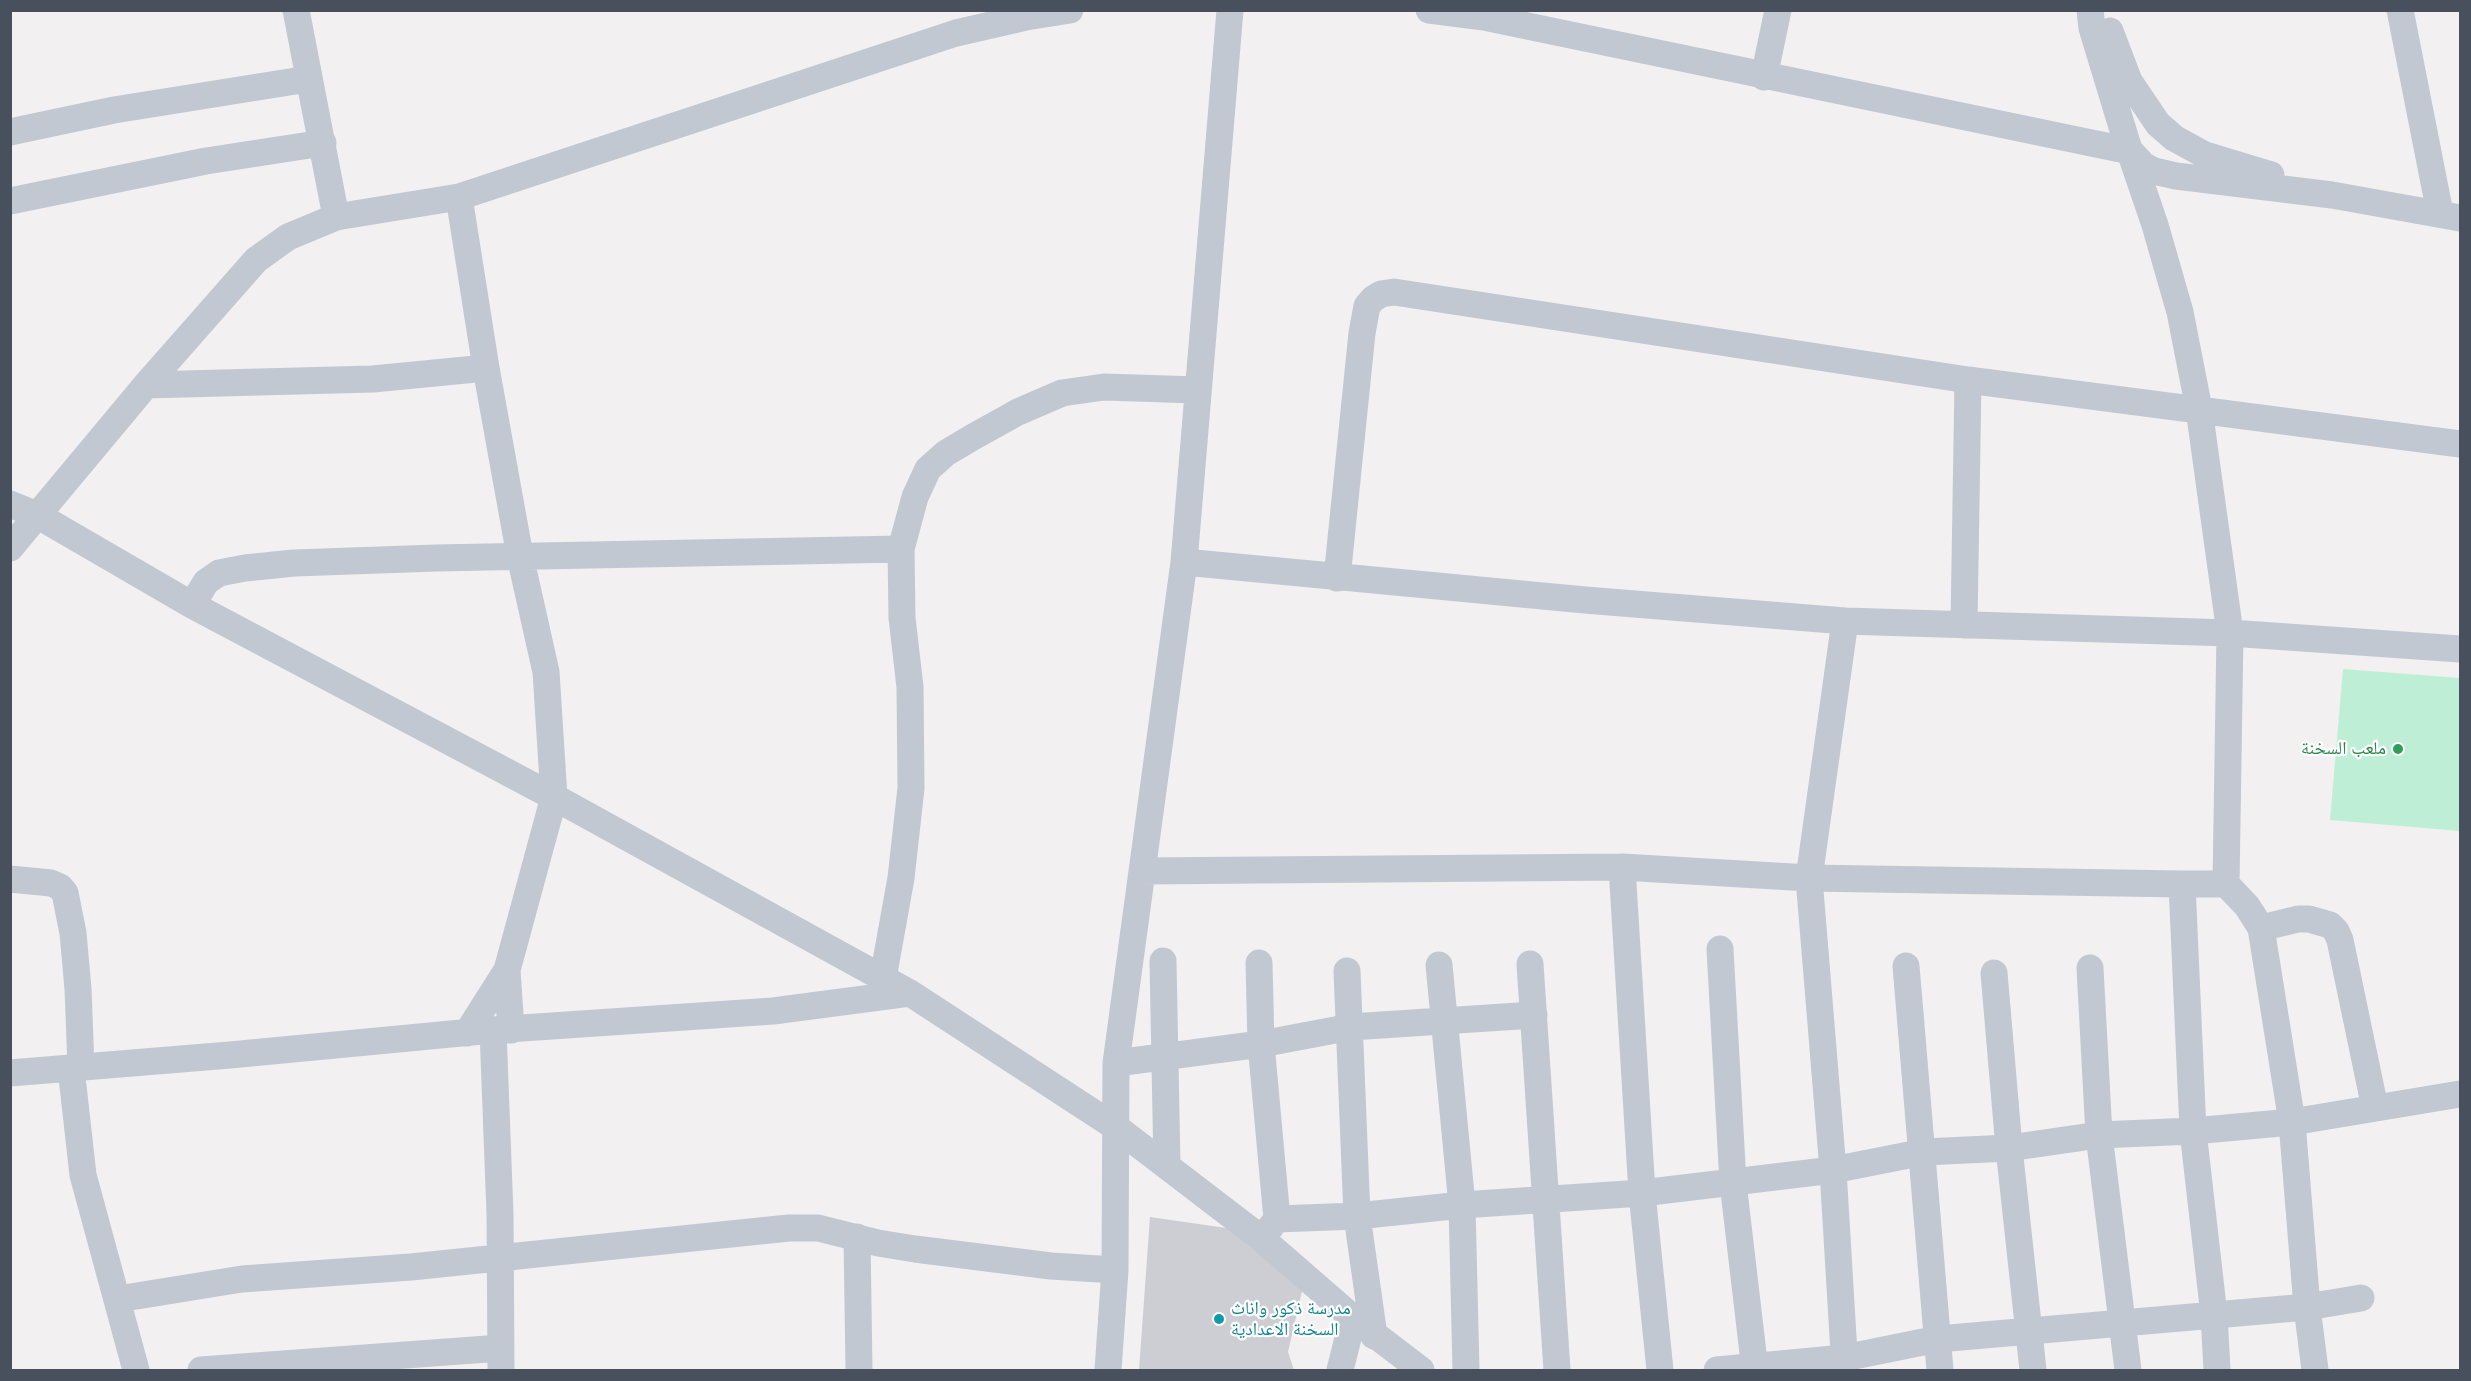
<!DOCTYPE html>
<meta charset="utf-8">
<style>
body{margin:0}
#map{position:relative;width:2471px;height:1381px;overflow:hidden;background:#f2f0f0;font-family:Poppins,sans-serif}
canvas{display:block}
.frame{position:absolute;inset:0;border:12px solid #48505d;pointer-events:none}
</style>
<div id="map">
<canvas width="2471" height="1381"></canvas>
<div class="frame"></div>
</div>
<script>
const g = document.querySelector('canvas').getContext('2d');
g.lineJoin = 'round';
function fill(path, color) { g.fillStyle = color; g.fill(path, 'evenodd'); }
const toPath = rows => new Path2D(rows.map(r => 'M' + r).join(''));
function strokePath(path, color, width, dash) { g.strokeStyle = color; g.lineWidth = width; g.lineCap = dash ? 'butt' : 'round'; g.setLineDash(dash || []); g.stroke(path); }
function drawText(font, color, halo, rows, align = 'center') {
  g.font = font + ' Poppins,"Noto Naskh Arabic",sans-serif'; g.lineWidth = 4.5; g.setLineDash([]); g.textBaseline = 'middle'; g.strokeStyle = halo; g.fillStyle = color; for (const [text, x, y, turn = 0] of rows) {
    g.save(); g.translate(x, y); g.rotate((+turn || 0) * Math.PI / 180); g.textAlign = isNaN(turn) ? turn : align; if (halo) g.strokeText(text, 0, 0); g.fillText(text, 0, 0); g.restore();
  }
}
fill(toPath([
 [2343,669,2460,678,2460,831,2330,820]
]), '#bfeed7');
fill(toPath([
 [1150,1217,1226,1228,1303,1287,1288,1352,1294,1370,1139,1370]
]), '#cdced4');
strokePath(toPath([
 [296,10,336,217],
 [1429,10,1484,17,2130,151,2143,165,2154,171,2176,176,2332,195,2460,218],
 [2090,10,2092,28,2126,140,2155,225,2180,312,2199,409,2230,633,2226,884],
 [2400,10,2440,213],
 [2110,31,2129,81,2158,124,2174,138,2205,155,2271,175],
 [1764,77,1778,10],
 [10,132,114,110,308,79],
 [459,197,486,368,520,556,546,672,554,797,507,970,467,1033],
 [10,201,206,161,323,143],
 [146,385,373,379,486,368],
 [10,504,37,515,192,605,554,797,910,993,1117,1128,1262,1239,1353,1318,1421,1370],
 [10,548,146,385,256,260,288,237,336,217,459,197,956,33,1026,17,1070,10],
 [1184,562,1585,600,1845,621,2230,633,2460,649],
 [1337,578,1362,333,1367,306,1373,299,1381,294,1394,292,1968,380,2460,444],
 [192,605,206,582,219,573,245,568,294,563,436,558,901,549],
 [1964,625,1968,380],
 [1622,867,1642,1193,1660,1370],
 [1142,871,1622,867,1809,878,1845,621],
 [10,879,51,883,60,887,65,893,73,933,78,989,81,1067],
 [2182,884,2226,884,2247,906,2261,928,2298,919,2309,919,2330,925,2336,931,2340,940,2375,1108],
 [2261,928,2292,1122,2307,1307,2315,1370],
 [1720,949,1733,1183,1755,1370],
 [1163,961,1167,1166],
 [1259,963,1261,1044,1277,1219,1266,1233],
 [1530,964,1557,1370],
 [1439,965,1462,1205,1466,1370],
 [1906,966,1940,1370],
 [2090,968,2099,1135,2128,1370],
 [507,970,511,1030],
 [1347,971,1357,1216,1374,1336],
 [1994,973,2009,1148,2033,1370],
 [883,978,901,878,911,788,910,687,902,618,901,549,915,497,928,469,946,453,973,437,1018,412,1062,393,1104,387,1198,390],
 [493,1030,500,1214,501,1370],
 [1116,1063,1261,1044,1351,1027,1534,1015],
 [71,1068,83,1175,136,1370],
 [10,1073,230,1055,493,1030,773,1011,910,993],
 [1277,1219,1357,1216,1462,1205,1642,1193,1833,1170,1924,1152,2009,1148,2099,1135,2193,1131,2292,1122,2460,1094],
 [857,1237,859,1370],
 [118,1299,242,1279,411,1267,789,1228,818,1228,878,1243,915,1249,1051,1266,1115,1270],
 [201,1370,501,1348],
 [1108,1370,1115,1270,1116,1063,1184,562,1230,10],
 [1340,1370,1353,1318],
 [1717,1370,1844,1358,1938,1339,2307,1307,2361,1298],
 [1845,1370,1833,1170,1809,878,2182,884,2193,1131,2214,1315,2217,1370]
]), '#c1c8d1', 27);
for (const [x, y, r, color] of [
 [2398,749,6,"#2e9e5b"],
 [1219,1319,6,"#0f9aa8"]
]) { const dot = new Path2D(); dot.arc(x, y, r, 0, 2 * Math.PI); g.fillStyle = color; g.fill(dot); strokePath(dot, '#fff', 2); }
drawText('18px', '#27864d', '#fff', [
 ["ملعب السخنة",2386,749]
], 'right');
drawText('18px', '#0d838f', '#fff', [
 ["مدرسة ذكور واناث",1231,1309],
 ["السخنة الاعدادية",1231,1330]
], 'left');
</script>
